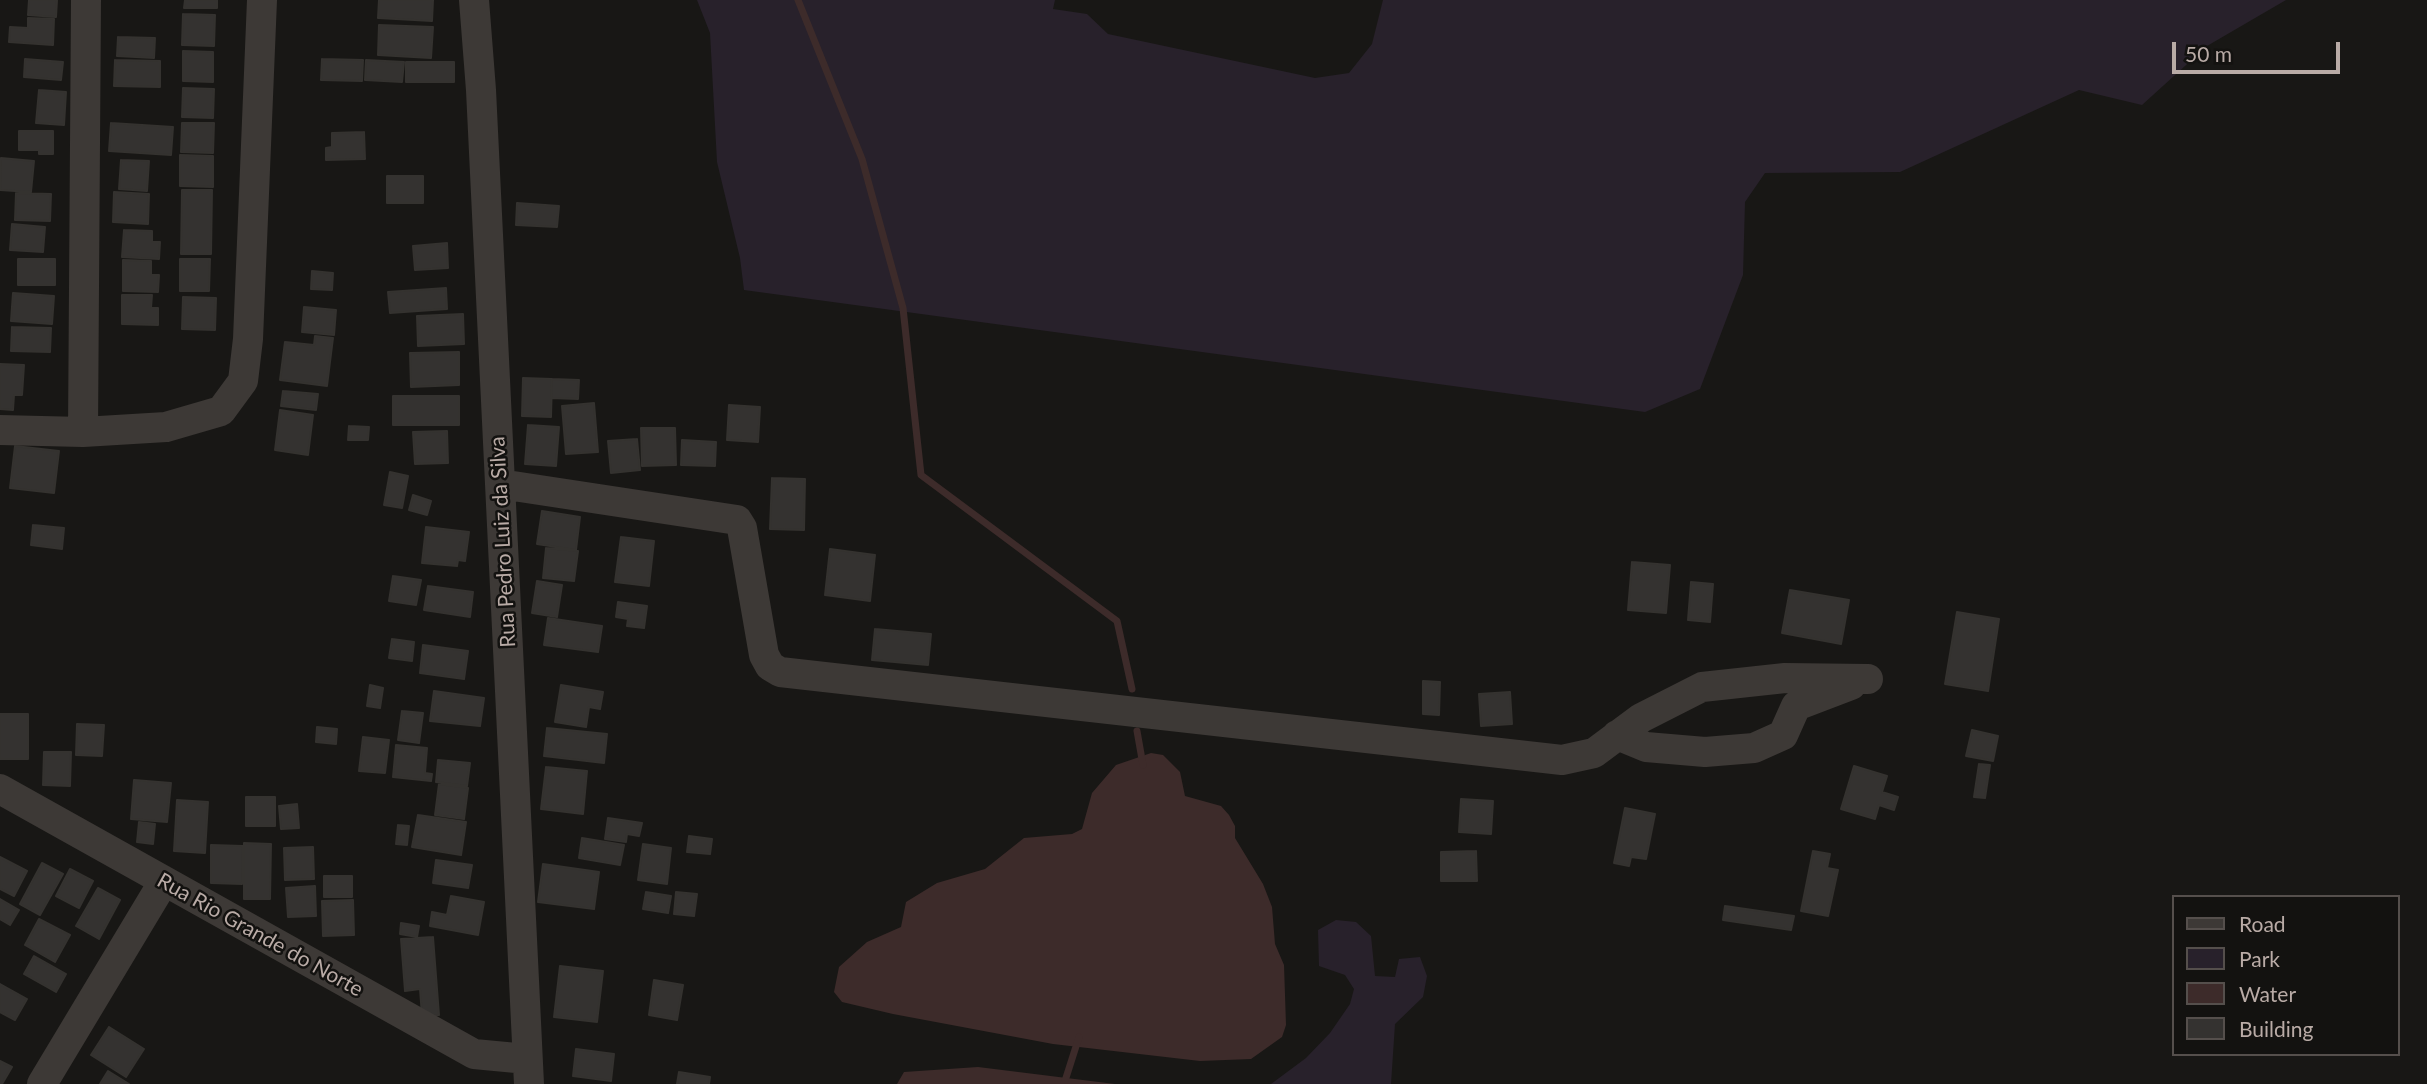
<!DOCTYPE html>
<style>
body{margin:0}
#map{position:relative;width:2427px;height:1084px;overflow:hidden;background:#181715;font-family:Lato,sans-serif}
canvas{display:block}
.legend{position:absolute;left:2172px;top:895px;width:228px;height:161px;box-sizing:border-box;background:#131210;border:2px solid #554f4c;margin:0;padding:9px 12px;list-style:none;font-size:21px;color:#b9aba6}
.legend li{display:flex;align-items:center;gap:14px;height:35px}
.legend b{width:35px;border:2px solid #554f4c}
.scale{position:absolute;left:2172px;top:42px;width:168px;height:32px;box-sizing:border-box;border:4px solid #b9aba6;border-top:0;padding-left:9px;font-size:21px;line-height:24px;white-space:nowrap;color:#b9aba6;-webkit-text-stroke:5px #131210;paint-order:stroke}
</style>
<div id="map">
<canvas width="2427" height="1084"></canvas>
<ul class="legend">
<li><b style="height:9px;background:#3d3936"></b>Road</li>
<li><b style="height:19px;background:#28212b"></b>Park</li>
<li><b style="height:19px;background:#3d2b2a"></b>Water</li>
<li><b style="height:19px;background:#343230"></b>Building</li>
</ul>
<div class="scale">50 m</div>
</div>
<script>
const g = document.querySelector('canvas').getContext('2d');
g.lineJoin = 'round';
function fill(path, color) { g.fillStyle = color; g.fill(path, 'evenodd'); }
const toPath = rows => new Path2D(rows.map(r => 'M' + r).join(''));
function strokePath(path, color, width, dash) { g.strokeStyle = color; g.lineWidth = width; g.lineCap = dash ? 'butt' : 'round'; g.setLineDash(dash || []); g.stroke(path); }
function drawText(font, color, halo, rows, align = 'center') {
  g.font = font + ' Lato,sans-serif'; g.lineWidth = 5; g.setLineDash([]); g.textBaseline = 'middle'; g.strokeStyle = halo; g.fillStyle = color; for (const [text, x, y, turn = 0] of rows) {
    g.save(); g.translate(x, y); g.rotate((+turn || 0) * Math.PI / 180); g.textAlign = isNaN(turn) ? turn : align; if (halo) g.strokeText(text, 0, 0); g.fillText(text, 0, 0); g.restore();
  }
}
fill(toPath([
 [697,0,1055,0,1053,9,1087,14,1108,34,1315,78,1349,73,1372,44,1383,0,2286,0,2207,46,2142,105,2079,90,1900,172,1765,173,1745,202,1743,275,1700,389,1645,412,744,290,740,258,717,162,710,33],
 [1336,920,1356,922,1371,936,1375,976,1395,977,1399,959,1420,957,1427,976,1423,997,1395,1024,1391,1084,1271,1084,1306,1058,1330,1033,1350,1004,1354,989,1345,975,1319,966,1318,930]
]), '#28212b');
fill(toPath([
 [1151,753,1163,755,1180,772,1185,796,1221,806,1229,815,1235,826,1235,838,1263,884,1272,907,1275,944,1284,965,1286,1025,1282,1037,1251,1059,1200,1061,1053,1044,893,1014,842,1002,834,992,839,967,867,942,901,927,906,902,937,883,985,869,1024,838,1072,834,1082,829,1092,793,1116,765],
 [978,1067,1115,1084,897,1084,904,1072]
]), '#3d2b2a');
strokePath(toPath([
 [798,0,862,159,903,308,921,475,1117,621,1132,689],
 [1137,731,1143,765],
 [1064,1084,1079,1037]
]), '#3d2b2a', 7);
const building = toPath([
 [29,0,57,0,56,17,28,15,29,0],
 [185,0,217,0,217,8,184,8,185,0],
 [379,0,433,0,432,21,378,18,379,0],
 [183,14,215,15,214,46,182,45,183,14],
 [28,18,54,19,53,45,9,42,10,27,28,28,28,18],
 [379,25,433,27,431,58,378,55,379,25],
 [118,37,155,38,154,58,117,56,118,37],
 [183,51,213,52,213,82,183,81,183,51],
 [25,59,63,62,61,80,24,77,25,59],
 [322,59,363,60,362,81,321,80,322,59],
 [115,60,160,61,160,87,114,86,115,60],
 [366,60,404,62,402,82,365,80,366,60],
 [406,62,454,62,454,82,406,82,406,62],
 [183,88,214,89,213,118,182,117,183,88],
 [39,90,66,92,64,125,36,123,39,90],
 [111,123,173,127,171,155,109,151,111,123],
 [182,123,214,123,213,153,181,152,182,123],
 [19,131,53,131,53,154,39,154,39,150,19,150,19,131],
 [364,132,365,159,326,160,326,148,332,147,332,133,364,132],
 [180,155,213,156,213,187,180,186,180,155],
 [1,158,34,161,31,192,0,190,1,158],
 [121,160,149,161,147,191,119,189,121,160],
 [387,176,423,176,423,203,387,203,387,176],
 [182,190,212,190,211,254,181,254,182,190],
 [114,192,149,194,148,224,113,222,114,192],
 [16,193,51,194,50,221,15,220,16,193],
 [517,203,559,206,557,227,516,225,517,203],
 [12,224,45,227,43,252,10,250,12,224],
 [124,230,152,231,152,242,160,242,159,259,122,257,124,230],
 [447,243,448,268,415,270,413,246,447,243],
 [18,259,55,259,55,285,18,285,18,259],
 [180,259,210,259,209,291,180,291,180,259],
 [123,260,151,261,151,275,159,275,158,292,123,291,123,260],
 [312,271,333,273,332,290,311,289,312,271],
 [446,288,447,309,390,313,388,292,446,288],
 [13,293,54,296,52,324,11,321,13,293],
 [122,295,152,295,151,308,158,308,158,325,122,324,122,295],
 [183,297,216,298,215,330,182,329,183,297],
 [304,307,336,310,334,335,302,332,304,307],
 [463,314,464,344,418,346,417,316,463,314],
 [12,327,51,328,50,352,11,351,12,327],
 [315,336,333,338,327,386,280,380,285,342,314,345,315,336],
 [459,352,459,385,411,387,410,353,459,352],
 [0,364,24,365,22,395,14,395,13,410,0,409,0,364],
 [523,378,552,379,551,417,522,416,523,378],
 [552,379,579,380,578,399,551,398,552,379],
 [283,391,318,394,316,410,281,406,283,391],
 [393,396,459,396,459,425,393,425,393,396],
 [594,403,598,452,566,454,562,406,594,403],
 [729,405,760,407,758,442,727,440,729,405],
 [280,410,313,415,308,455,275,450,280,410],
 [528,425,559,427,556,466,525,464,528,425],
 [349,426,369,427,368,440,348,440,349,426],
 [641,428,675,428,676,465,642,466,641,428],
 [447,431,448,463,415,464,413,432,447,431],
 [637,439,640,470,611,473,608,441,637,439],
 [682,440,716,442,715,466,681,465,682,440],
 [15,446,59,451,54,493,10,488,15,446],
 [390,472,408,476,402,508,384,505,390,472],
 [772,478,805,479,804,530,770,529,772,478],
 [413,495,431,501,427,515,409,510,413,495],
 [542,511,580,517,576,550,537,544,542,511],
 [33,525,64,528,62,549,31,545,33,525],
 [426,527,469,532,465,561,458,560,457,566,422,563,426,527],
 [621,537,654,541,649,586,615,582,621,537],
 [546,548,578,551,574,581,543,578,546,548],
 [830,549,875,555,870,601,825,595,830,549],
 [1632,562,1670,565,1666,613,1628,610,1632,562],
 [393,576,421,580,416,605,389,601,393,576],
 [537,581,562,585,557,617,532,613,537,581],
 [1691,582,1713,584,1710,622,1688,620,1691,582],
 [428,586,473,592,470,617,424,610,428,586],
 [1790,590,1849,600,1841,644,1782,633,1790,590],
 [618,602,647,606,644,628,627,626,628,619,616,617,618,602],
 [1957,612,1999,619,1988,691,1945,684,1957,612],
 [548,618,602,626,598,652,544,645,548,618],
 [875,629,931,634,928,665,872,660,875,629],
 [392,639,414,642,412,661,389,658,392,639],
 [423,645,468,651,464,679,420,673,423,645],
 [1423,681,1440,682,1439,715,1423,714,1423,681],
 [370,685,383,688,380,708,367,706,370,685],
 [561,685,603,692,600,709,589,707,586,727,555,722,561,685],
 [434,691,484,698,480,726,430,721,434,691],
 [1510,692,1512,724,1481,726,1479,694,1510,692],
 [402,711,423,713,419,743,398,740,402,711],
 [0,714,28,714,28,759,0,759,0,714],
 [77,724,104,725,102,756,76,755,77,724],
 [317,727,337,729,336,744,316,742,317,727],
 [547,728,607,734,604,763,544,756,547,728],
 [1972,730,1998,736,1993,761,1966,756,1972,730],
 [363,737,389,740,385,773,359,771,363,737],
 [396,745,427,748,425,773,432,774,431,781,393,777,396,745],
 [44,752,71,752,70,786,43,785,44,752],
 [438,760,470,763,467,786,436,782,438,760],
 [1979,764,1990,765,1985,798,1974,797,1979,764],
 [1854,766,1887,776,1882,792,1898,797,1894,810,1879,805,1875,819,1841,809,1854,766],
 [546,767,587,771,583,814,541,809,546,767],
 [134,780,171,783,167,822,131,819,134,780],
 [439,784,468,788,464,819,435,815,439,784],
 [246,797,275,797,275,826,246,826,246,797],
 [1461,799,1493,801,1491,834,1459,832,1461,799],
 [177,800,208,802,205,853,174,851,177,800],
 [297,804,299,828,281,829,279,806,297,804],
 [1625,808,1655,814,1646,859,1631,857,1629,866,1614,863,1625,808],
 [418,815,466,822,461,855,412,847,418,815],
 [608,818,642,823,639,836,627,834,626,842,605,839,608,818],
 [139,822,155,824,153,844,137,842,139,822],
 [398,825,409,826,407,845,396,844,398,825],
 [689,836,712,839,710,854,687,852,689,836],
 [582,838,624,845,620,865,579,858,582,838],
 [244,843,271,844,270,899,244,899,244,843],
 [643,844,671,848,667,884,638,880,643,844],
 [211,845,243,846,242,884,211,883,211,845],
 [313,847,314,879,285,880,284,848,313,847],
 [1476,851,1477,881,1441,881,1441,852,1476,851],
 [1813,851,1830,854,1827,868,1838,870,1828,916,1801,911,1813,851],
 [0,857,27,871,14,896,0,889,0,857],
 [436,860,472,865,468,888,433,883,436,860],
 [42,863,63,874,40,915,20,904,42,863],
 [543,864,599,872,594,909,538,902,543,864],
 [70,869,93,881,79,908,56,896,70,869],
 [324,876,352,876,352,897,324,897,324,876],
 [315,886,316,916,288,917,286,888,315,886],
 [98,888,120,900,99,939,76,926,98,888],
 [646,892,671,896,668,913,643,909,646,892],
 [676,892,697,894,694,916,674,914,676,892],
 [451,896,484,902,478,935,430,926,432,912,447,915,451,896],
 [0,899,19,910,10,925,0,919,0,899],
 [353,900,354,935,323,936,322,901,353,900],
 [1725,906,1794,916,1791,930,1723,920,1725,906],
 [39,919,70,935,55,962,25,945,39,919],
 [401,923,419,926,417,937,400,934,401,923],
 [433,937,439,1015,422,1016,420,989,405,991,401,939,433,937],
 [34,956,66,974,56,992,24,974,34,956],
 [560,966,603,971,597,1022,554,1017,560,966],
 [654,980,683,985,677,1020,649,1015,654,980],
 [0,984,27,999,15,1020,0,1012,0,984],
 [109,1027,144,1049,126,1077,91,1055,109,1027],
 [576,1049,614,1054,611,1081,573,1076,576,1049],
 [0,1061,12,1067,2,1084,0,1084,0,1061],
 [108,1071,129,1084,100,1084,108,1071],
 [679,1072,710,1077,709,1084,677,1084,679,1072]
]);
fill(building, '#343230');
strokePath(building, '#34322f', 2);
strokePath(toPath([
 [474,0,481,90,529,1084],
 [0,430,83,432,166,427,221,411,243,381,248,339,262,0],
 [83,432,86,0],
 [500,484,737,520,742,528,764,655,770,666,780,672,1562,760,1594,753,1641,718,1702,687,1785,678,1868,679],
 [1617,735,1646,747,1705,752,1754,748,1783,735,1796,706,1851,685],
 [0,789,474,1054,527,1059],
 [42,1084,164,881]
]), '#3d3936', 30);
drawText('21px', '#b9aba6', '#131210', [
 ["Rua Pedro Luiz da Silva",503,542,-93],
 ["Rua Rio Grande do Norte",260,935,29]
]);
</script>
